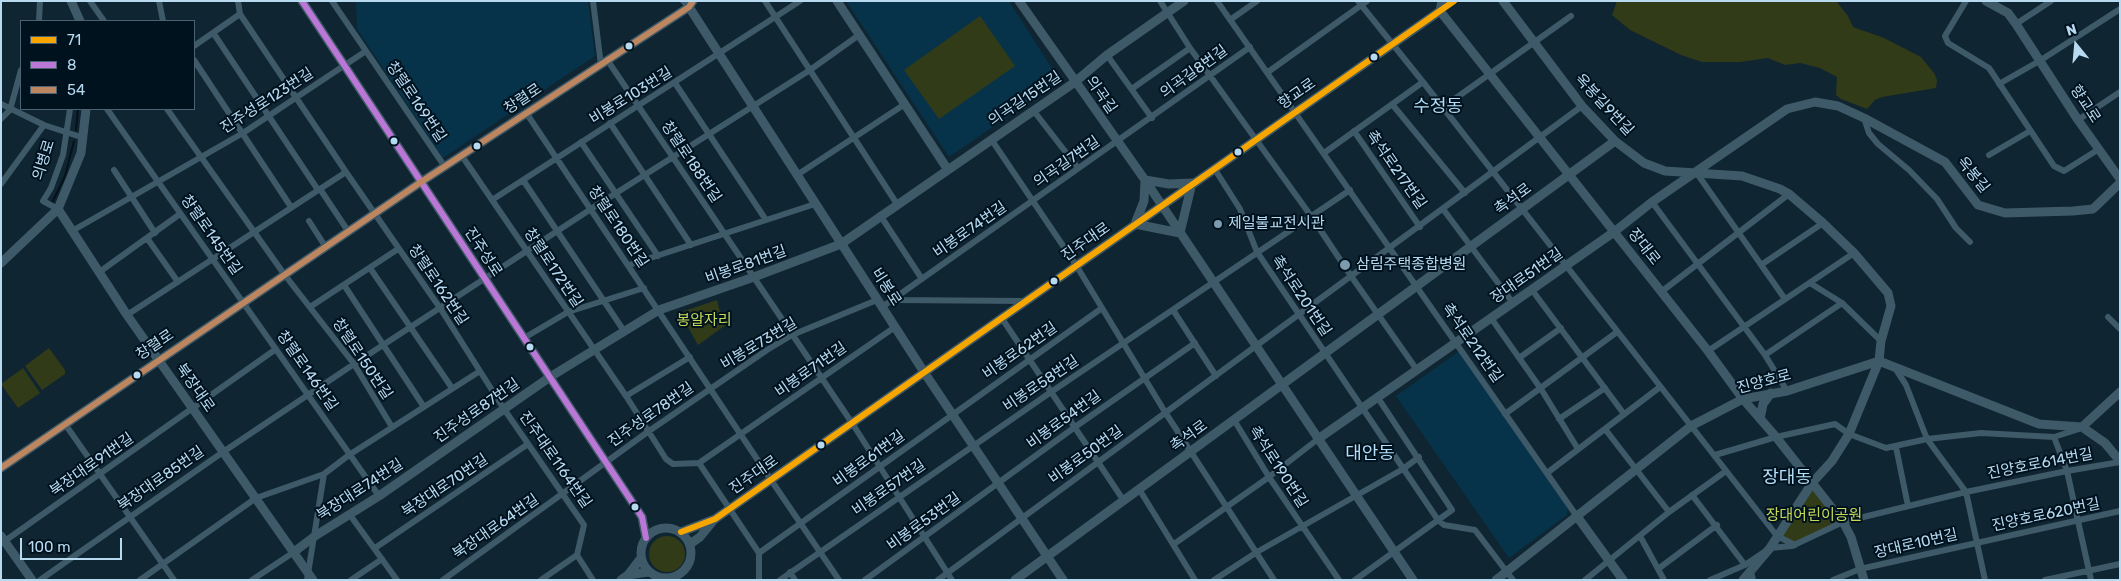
<!DOCTYPE html>
<meta charset="utf-8">
<style>
body{margin:0}
#map{position:relative;width:2121px;height:581px;overflow:hidden;background:#0f2531;font-family:Rubik,sans-serif}
canvas{display:block}
.frame{position:absolute;inset:0;border:2px solid #b8daf1;pointer-events:none}
.legend{position:absolute;left:20px;top:20px;width:175px;height:90px;box-sizing:border-box;background:#00121e;border:1px solid #4a6272;margin:0;padding:6px 9px;list-style:none;font-size:15px;color:#b8daf1}
.legend li{display:flex;align-items:center;gap:10px;height:25px}
.legend b{width:25px;border:1px solid #4a6272}
.north{position:absolute;left:2051px;top:20px;width:50px;height:50px;-webkit-text-stroke:4px #00121e;paint-order:stroke;rotate:343deg;font-size:14px;font-weight:700;line-height:20px;text-align:center;color:#b8daf1}
.north::after{content:'';display:block;margin:auto;width:18px;height:22px;background:#b8daf1;clip-path:polygon(50% 0,100% 100%,50% 72%,0 100%)}
.scale{position:absolute;left:20px;top:538px;width:102px;height:22px;box-sizing:border-box;border:2px solid #b8daf1;border-top:0;padding-left:6px;font-size:15px;line-height:18px;white-space:nowrap;color:#b8daf1;-webkit-text-stroke:4px #00121e;paint-order:stroke}
</style>
<div id="map">
<canvas width="2121" height="581"></canvas>
<div class="frame"></div>
<ul class="legend">
<li><b style="height:6px;background:#f7a600"></b>71</li>
<li><b style="height:6px;background:#ba77d6"></b>8</li>
<li><b style="height:6px;background:#bb8660"></b>54</li>
</ul>
<div class="north">N</div>
<div class="scale">100 m</div>
</div>
<script>
const g = document.querySelector('canvas').getContext('2d');
g.lineJoin = 'round';
function fill(path, color) { g.fillStyle = color; g.fill(path, 'evenodd'); }
const toPath = rows => new Path2D(rows.map(r => 'M' + r).join(''));
function strokePath(path, color, width, dash) { g.strokeStyle = color; g.lineWidth = width; g.lineCap = dash ? 'butt' : 'round'; g.setLineDash(dash || []); g.stroke(path); }
function drawText(font, color, halo, rows, align = 'center') {
  g.font = font + ' Rubik,"Noto Sans KR",sans-serif'; g.lineWidth = 4; g.setLineDash([]); g.textBaseline = 'middle'; g.strokeStyle = halo; g.fillStyle = color; for (const [text, x, y, turn = 0] of rows) {
    g.save(); g.translate(x, y); g.rotate((+turn || 0) * Math.PI / 180); g.textAlign = isNaN(turn) ? turn : align; if (halo) g.strokeText(text, 0, 0); g.fillText(text, 0, 0); g.restore();
  }
}
fill(toPath([
 [356,1,588,1,595,56,443,158,357,29],
 [846,1,1009,1,1060,81,949,157],
 [1458,352,1463,353,1568,505,1567,515,1509,558,1396,396]
]), '#063349');
fill(toPath([
 [1617,1,1836,1,1848,16,1853,27,1884,38,1921,57,1934,73,1937,80,1936,88,1882,97,1875,100,1867,109,1841,99,1836,95,1837,77,1820,68,1800,63,1785,65,1768,58,1740,62,1702,62,1681,55,1630,30,1612,15],
 [980,16,1015,66,939,119,904,70],
 [717,300,721,316,727,324,698,345,685,322,684,311],
 [49,348,65,370,65,374,42,390,25,366],
 [23,368,40,393,18,408,1,384],
 [1812,483,1843,522,1795,545,1777,536],
 '649 554a18 18 0 1 1 36 0a18 18 0 1 1-36 0Z'
]), '#323b17');
strokePath(toPath([
 [76,130,78,109],
 [52,203,65,176,74,141]
]), '#05121a', 2);
strokePath(toPath([
 [90,1,104,21],
 [159,1,163,21],
 [238,1,240,14,346,172,440,308,504,409,584,525,577,555,593,580],
 [332,1,445,167],
 [593,1,601,65],
 [683,1,689,7],
 [765,1,897,204],
 [1160,1,1190,48,1311,216,1351,276,1417,370],
 [1217,1,1576,515],
 [1358,1,1423,82,1777,536,1795,545],
 [1966,1,1945,36,1948,43,1989,68,2054,166,2064,171,2099,149],
 [1440,11,1454,1],
 [1230,20,1257,1],
 [39,21,40,1],
 [2016,24,2051,1],
 [214,34,318,190],
 [194,46,240,14],
 [1107,55,1152,118],
 [194,60,291,207],
 [608,61,852,423,952,580],
 [1268,72,1367,1],
 [675,83,766,220],
 [1999,84,2041,60,2120,9],
 [1133,88,1190,48],
 [1,104,44,125,84,138],
 [1392,104,1465,193],
 [1442,108,1571,16],
 [107,109,379,496],
 [167,109,284,274,354,364,392,427],
 [1033,110,1078,168],
 [527,114,771,480,839,580],
 [1864,118,1869,133,1878,144,1909,170,1937,199,1956,228,1970,242],
 [1,119,10,110,21,70],
 [2078,120,2120,92],
 [610,123,691,245],
 [1354,131,1420,227],
 [991,139,1076,265,1165,412,1274,580],
 [581,142,658,256],
 [1324,153,1423,82],
 [1989,155,2030,131],
 [462,156,626,396,666,459,673,464,699,463,895,327],
 [1214,168,1240,209,1257,252,1438,520,1444,525,1475,530,1513,580],
 [114,170,155,233],
 [1696,172,1785,299],
 [797,175,905,104],
 [523,180,624,331],
 [1,184,44,125],
 [320,189,348,231],
 [492,200,800,1],
 [1652,202,1765,355,1787,391],
 [58,209,43,201,51,188,63,155,70,109],
 [1443,209,1513,303],
 [880,215,922,279],
 [309,221,325,246],
 [72,231,243,133,366,51],
 [147,238,178,282],
 [629,265,815,204],
 [1761,265,1823,223],
 [370,268,452,388],
 [98,273,180,214],
 [1810,283,1842,303,1881,341],
 [344,285,424,407],
 [1532,290,1624,414],
 [1661,292,1789,194],
 [893,300,1024,301],
 [310,307,398,249],
 [882,307,1250,47],
 [1173,310,1216,376],
 [127,315,346,172],
 [1001,317,1124,501],
 [2108,317,2120,329],
 [1491,318,1541,389,1578,449],
 [524,338,568,312,644,288],
 [1708,351,1854,253],
 [1765,355,1842,303],
 [1519,358,1561,328],
 [1895,368,1906,385,1927,439,1966,492,1985,580],
 [626,396,690,357],
 [1505,414,1617,332],
 [1559,419,1605,388],
 [1234,420,1269,477,1339,580],
 [65,424,174,580],
 [1605,429,1669,512],
 [2054,437,2067,471,2091,580],
 [1896,447,1908,506],
 [1715,455,1776,437,1835,424,1849,434,1886,448,1927,439,1981,433,2054,437,2079,429],
 [699,463,759,553,759,580],
 [1547,473,1660,387],
 [1139,489,1195,580],
 [1692,495,1745,565],
 [350,515,397,580],
 [1640,536,1664,580],
 [2,543,276,349],
 [1174,544,1269,477,1318,439],
 [375,548,528,444],
 [759,553,1102,308],
 [1658,569,1717,525],
 [790,572,795,580],
 [1751,572,1753,580],
 [40,580,223,452,354,364,591,209,810,70,859,35],
 [140,580,256,498,324,474,349,455,480,371],
 [252,580,294,552],
 [307,580,324,474],
 [351,580,382,559],
 [443,580,649,431,767,350,792,335,877,300],
 [541,580,577,555],
 [780,580,1051,392,1350,190],
 [865,580,1075,427,1195,343],
 [938,580,1582,106],
 [1214,580,1257,552,1403,469,1419,457],
 [1355,580,1452,510,1378,398],
 [1585,580,1669,512,1726,471],
 [1710,580,1745,565,1770,548,1792,546,1843,522,1966,492,2067,471,2120,462],
 [1833,580,1860,569,2120,511],
 [2045,580,2120,564]
]), '#3e5968', 6);
strokePath(toPath([
 [71,1,80,21],
 [302,1,642,517,646,538],
 [837,1,948,170],
 [1019,1,1145,180,1413,580],
 [1503,1,1582,106,1615,141,1644,163,1665,171,1742,176,1780,189,1789,194,1823,223,1854,253,1888,293,1891,306,1881,341,1879,361,1849,434,1832,461,1812,483,1770,548,1743,580],
 [1986,1,2008,13,2016,24,2078,120,2120,179],
 [689,7,924,372,1063,580],
 [1440,11,1708,351,1743,399,1776,437,1843,522,1851,537,1864,580],
 [1145,180,1169,184,1192,183,1180,233,1135,224,1144,201,1145,180],
 [58,209,127,315,313,580],
 [1,263,58,209,81,153,86,109],
 [1760,419,1763,404,1771,393],
 [2082,427,2120,392],
 [1318,439,1614,232,1652,202,1787,109,1815,102,1838,106,1864,118,1945,162,1978,205,2005,213,2073,211,2093,209,2120,183],
 [1,468,421,182,689,7,693,1],
 [1576,515,1623,580],
 '641 553a25 25 0 1 1 50 0a25 25 0 1 1-50 0Z',
 [681,532,715,519,1440,11,1442,1],
 [1,536,32,580],
 [690,544,700,537,713,521],
 [294,552,315,536,379,496,550,377,659,310,754,277,841,244,1075,82,1107,55,1184,1],
 [628,575,648,572],
 [621,580,628,575,641,558],
 [1015,580,1615,141],
 [1496,580,1691,426,1743,399,1787,391,1879,361,2039,424,2082,427,2105,443,2120,461]
]), '#3e5968', 9);
strokePath(toPath([
 [681,532,715,519,1454,1]
]), '#f7a600', 6);
strokePath(toPath([
 [302,1,642,517,646,538]
]), '#ba77d6', 6);
strokePath(toPath([
 [1,468,421,182,689,7,693,1]
]), '#bb8660', 6);
for (const [x, y, r, color] of [
 [629,46,4.5,"#b8daf1"],
 [1374,57,4.5,"#b8daf1"],
 [394,141,4.5,"#b8daf1"],
 [477,146,4.5,"#b8daf1"],
 [1238,152,4.5,"#b8daf1"],
 [1218,224,5,"#7d9bae"],
 [1345,265,6,"#7d9bae"],
 [1054,281,4.5,"#b8daf1"],
 [530,347,4.5,"#b8daf1"],
 [137,375,4.5,"#b8daf1"],
 [821,445,4.5,"#b8daf1"],
 [635,507,4.5,"#b8daf1"]
]) { const dot = new Path2D(); dot.arc(x, y, r, 0, 2 * Math.PI); g.fillStyle = color; g.fill(dot); strokePath(dot, '#00121e', 2); }
drawText('15px', '#b8daf1', '#00121e', [
 ["의곡길8번길",1194,72,-36],
 ["향교로",1297,94,-35],
 ["의곡길",1101,95,55],
 ["비봉로103번길",631,96,-32],
 ["창렬로",523,99,-34],
 ["의곡길15번길",1025,99,-34],
 ["진주성로123번길",267,101,-33],
 ["창렬로169번길",416,102,56],
 ["향교로",2085,104,57],
 ["옥봉길9번길",1604,105,47],
 ["의병로",44,160,-73],
 ["창렬로188번길",691,162,56],
 ["의곡길7번길",1067,162,-35],
 ["촉석로217번길",1396,170,55],
 ["옥봉길",1973,175,51],
 ["촉석로",1513,199,-36],
 ["창렬로180번길",618,227,56],
 ["비봉로74번길",970,230,-35],
 ["창렬로145번길",211,235,55],
 ["진주대로",1086,242,-35],
 ["장대로",1644,247,52],
 ["진주성로",483,252,57],
 ["비봉로81번길",746,265,-20],
 ["창렬로172번길",553,268,56],
 ["장대로51번길",1527,276,-35],
 ["창렬로162번길",438,285,56],
 ["비봉로",886,287,57],
 ["촉석로201번길",1301,296,56],
 ["촉석로212번길",1472,343,55],
 ["비봉로73번길",759,344,-31],
 ["창렬로",155,345,-34],
 ["비봉로62번길",1020,351,-35],
 ["창렬로150번길",362,359,56],
 ["비봉로71번길",811,370,-35],
 ["창렬로146번길",307,371,55],
 ["진양호로",1764,382,-15],
 ["비봉로58번길",1041,384,-34],
 ["북장대로",195,388,55],
 ["진주성로87번길",477,411,-35],
 ["진주성로78번길",651,415,-35],
 ["비봉로54번길",1064,420,-36],
 ["촉석로",1189,436,-36],
 ["비봉로50번길",1086,455,-36],
 ["비봉로61번길",869,459,-36],
 ["진주대로1164번길",555,460,55],
 ["진양호로614번길",2040,464,-11],
 ["북장대로91번길",92,465,-35],
 ["촉석로190번길",1278,467,57],
 ["진주대로",754,475,-35],
 ["북장대로85번길",161,479,-35],
 ["북장대로70번길",445,486,-34],
 ["비봉로57번길",889,488,-35],
 ["북장대로74번길",360,490,-33],
 ["진양호로620번길",2046,515,-12],
 ["비봉로53번길",924,522,-36],
 ["북장대로64번길",496,527,-35],
 ["장대로10번길",1916,544,-13]
]);
drawText('15px', '#b8daf1', '#00121e', [
 ["제일불교전시관",1228,224],
 ["삼림주택종합병원",1356,265]
], 'left');
drawText('15px', '#c5d957', '#00121e', [
 ["봉알자리",704,321],
 ["장대어린이공원",1814,516]
]);
drawText('18px', '#b4def9', '#00121e', [
 ["수정동",1438,107],
 ["대안동",1370,454],
 ["장대동",1787,478]
]);
</script>
